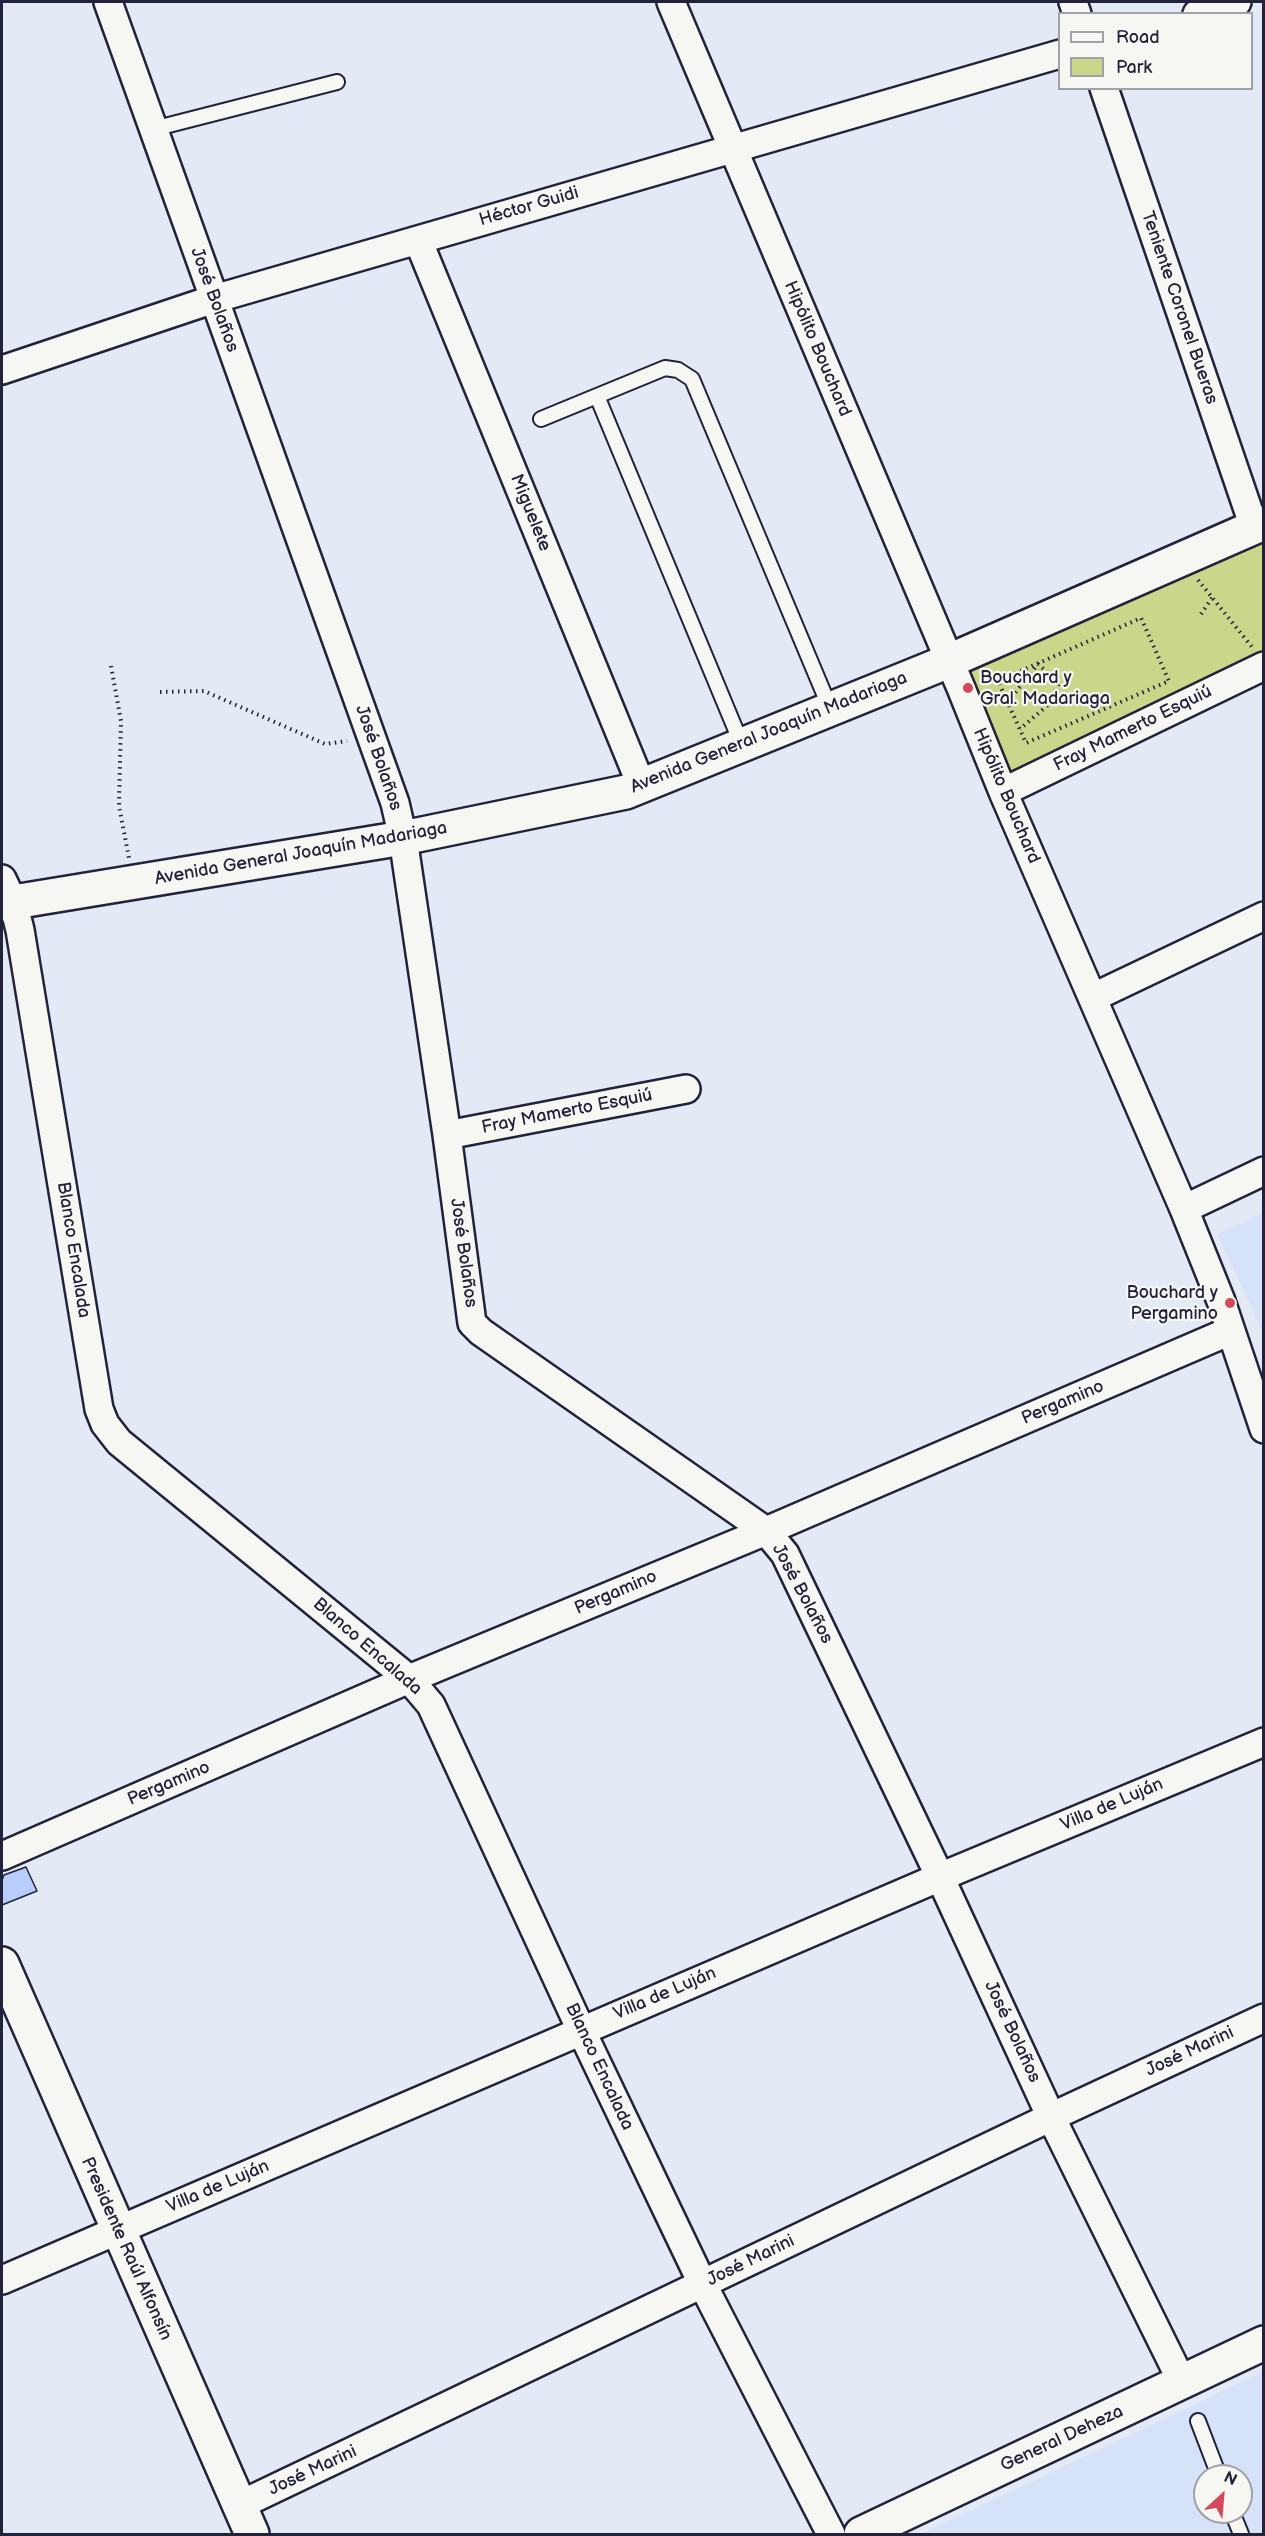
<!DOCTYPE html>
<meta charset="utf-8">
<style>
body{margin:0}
#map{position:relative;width:1265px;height:2536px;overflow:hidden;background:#e3eaf5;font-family:"Balsamiq Sans",sans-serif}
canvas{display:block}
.frame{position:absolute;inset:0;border:3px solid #22223b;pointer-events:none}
.legend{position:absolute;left:1058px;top:12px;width:195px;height:78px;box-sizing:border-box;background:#f6f6f2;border:2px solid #a1a1a9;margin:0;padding:8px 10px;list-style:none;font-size:18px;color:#22223b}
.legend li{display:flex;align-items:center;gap:12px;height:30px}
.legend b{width:30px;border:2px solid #a1a1a9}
.north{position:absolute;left:1193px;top:2464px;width:60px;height:60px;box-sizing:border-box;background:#f6f6f2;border:2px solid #a1a1a9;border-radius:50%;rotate:26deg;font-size:16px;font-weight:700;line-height:24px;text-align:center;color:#22223b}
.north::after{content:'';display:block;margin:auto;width:21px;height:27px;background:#d1495b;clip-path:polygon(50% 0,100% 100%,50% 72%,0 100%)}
</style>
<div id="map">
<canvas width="1265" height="2536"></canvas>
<div class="frame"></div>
<ul class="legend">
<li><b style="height:8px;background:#f6f6f2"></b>Road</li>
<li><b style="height:16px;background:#c9d78b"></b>Park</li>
</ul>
<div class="north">N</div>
</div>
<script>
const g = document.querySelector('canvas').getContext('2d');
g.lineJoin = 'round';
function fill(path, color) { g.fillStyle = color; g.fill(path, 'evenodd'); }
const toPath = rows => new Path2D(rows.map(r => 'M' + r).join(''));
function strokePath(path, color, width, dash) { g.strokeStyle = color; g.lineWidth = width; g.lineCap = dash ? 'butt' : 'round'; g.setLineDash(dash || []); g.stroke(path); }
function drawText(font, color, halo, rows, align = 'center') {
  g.font = font + ' "Balsamiq Sans",sans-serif'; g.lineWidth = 4.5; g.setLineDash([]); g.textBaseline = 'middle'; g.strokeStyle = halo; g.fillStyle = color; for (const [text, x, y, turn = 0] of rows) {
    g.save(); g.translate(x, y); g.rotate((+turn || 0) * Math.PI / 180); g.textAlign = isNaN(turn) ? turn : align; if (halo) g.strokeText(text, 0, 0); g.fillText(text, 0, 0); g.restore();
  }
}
fill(toPath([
 [1263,1213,1263,1332,1217,1234],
 [1263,2372,1263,2534,921,2534],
 [1205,2476,1241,2476,1241,2512,1205,2512]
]), '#d6e2f7');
fill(toPath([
 [1263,523,1263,666,1003,792,949,661]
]), '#c9d78b');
const building = toPath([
 [26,1867,37,1891,2,1905,2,1880,4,1875,26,1867]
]);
fill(building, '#b7cefd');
strokePath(building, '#22223b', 1.5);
const lane = toPath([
 [153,129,337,82],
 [597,396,742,745],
 [541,419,665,368,678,370,692,379,830,708],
 [1198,2421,1219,2476],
 [1232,2512,1241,2534]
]);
const street = toPath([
 [108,2,395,803,403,838,447,1135,472,1323,481,1332,766,1531,785,1554,940,1877,1051,2117,1182,2382],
 [671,2,961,688,1003,792,1184,1209,1221,1301,1264,1429],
 [1073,2,1077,14],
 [1197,14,1237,2],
 [1104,88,1254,527],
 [418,240,642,787],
 [2,370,214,299,1060,54],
 [1003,792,1264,666],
 [2,879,13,902,20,930,99,1409,105,1424,119,1442,409,1679,431,1705,581,2030,703,2285,831,2534],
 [1094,997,1264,916],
 [447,1135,686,1089],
 [1184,1209,1264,1171],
 [2,1856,409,1679,766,1531,1230,1331],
 [2,2280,940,1877,1264,1742],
 [240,2505,1051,2117,1264,2018]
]);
const secondary = toPath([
 [2,904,403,838,626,792,949,661,1264,523],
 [2,1964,252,2534],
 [861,2534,1264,2343]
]);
strokePath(lane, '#22223b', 18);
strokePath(street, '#22223b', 32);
strokePath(secondary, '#22223b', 38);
strokePath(toPath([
 [1198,580,1252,647],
 [1201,614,1212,598],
 [111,666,121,721,119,806,129,858],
 [983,679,998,681,1026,743,1169,681,1141,618,998,681],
 [160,692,204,691,325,744,347,741],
 [1008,702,1038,664,1059,683,1049,704,1020,729]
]), '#22223b', 4, [1.5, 4.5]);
strokePath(lane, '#f6f6f2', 14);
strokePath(street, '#f6f6f2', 27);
strokePath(secondary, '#f6f6f2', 33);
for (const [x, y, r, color] of [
 [968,688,6,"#d1495b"],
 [1230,1303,6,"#d1495b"]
]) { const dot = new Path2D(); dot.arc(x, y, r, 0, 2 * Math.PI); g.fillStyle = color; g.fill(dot); strokePath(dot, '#f6f6f2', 2); }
drawText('18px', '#22223b', '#f6f6f2', [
 ["Héctor Guidi",529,207,-16],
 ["José Bolaños",214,300,70],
 ["Teniente Coronel Bueras",1179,308,71],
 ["Hipólito Bouchard",817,349,67],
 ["Miguelete",530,513,68],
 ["Fray Mamerto Esquiú",1133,729,-26],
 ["Avenida General Joaquín Madariaga",769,733,-22],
 ["José Bolaños",378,758,71],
 ["Hipólito Bouchard",1006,796,67],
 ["Avenida General Joaquín Madariaga",301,854,-10],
 ["Fray Mamerto Esquiú",567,1112,-11],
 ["Blanco Encalada",73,1250,81],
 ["José Bolaños",463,1253,82],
 ["Pergamino",1063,1403,-23],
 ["Pergamino",616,1593,-23],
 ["José Bolaños",802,1594,62],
 ["Blanco Encalada",367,1647,41],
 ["Pergamino",169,1784,-23],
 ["Villa de Luján",1112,1805,-23],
 ["Villa de Luján",665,1994,-23],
 ["José Bolaños",1012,2032,65],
 ["José Marini",1190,2052,-25],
 ["Blanco Encalada",599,2067,65],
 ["Villa de Luján",218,2187,-23],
 ["Presidente Raúl Alfonsín",126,2249,66],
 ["José Marini",751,2261,-26],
 ["General Deheza",1062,2439,-25],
 ["José Marini",313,2471,-25]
]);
drawText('18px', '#22223b', '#f6f6f2', [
 ["Bouchard y",980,678],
 ["Gral. Madariaga",980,699],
 ["Bouchard y",1218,1293,"right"],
 ["Pergamino",1218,1314,"right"]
], 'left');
</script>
